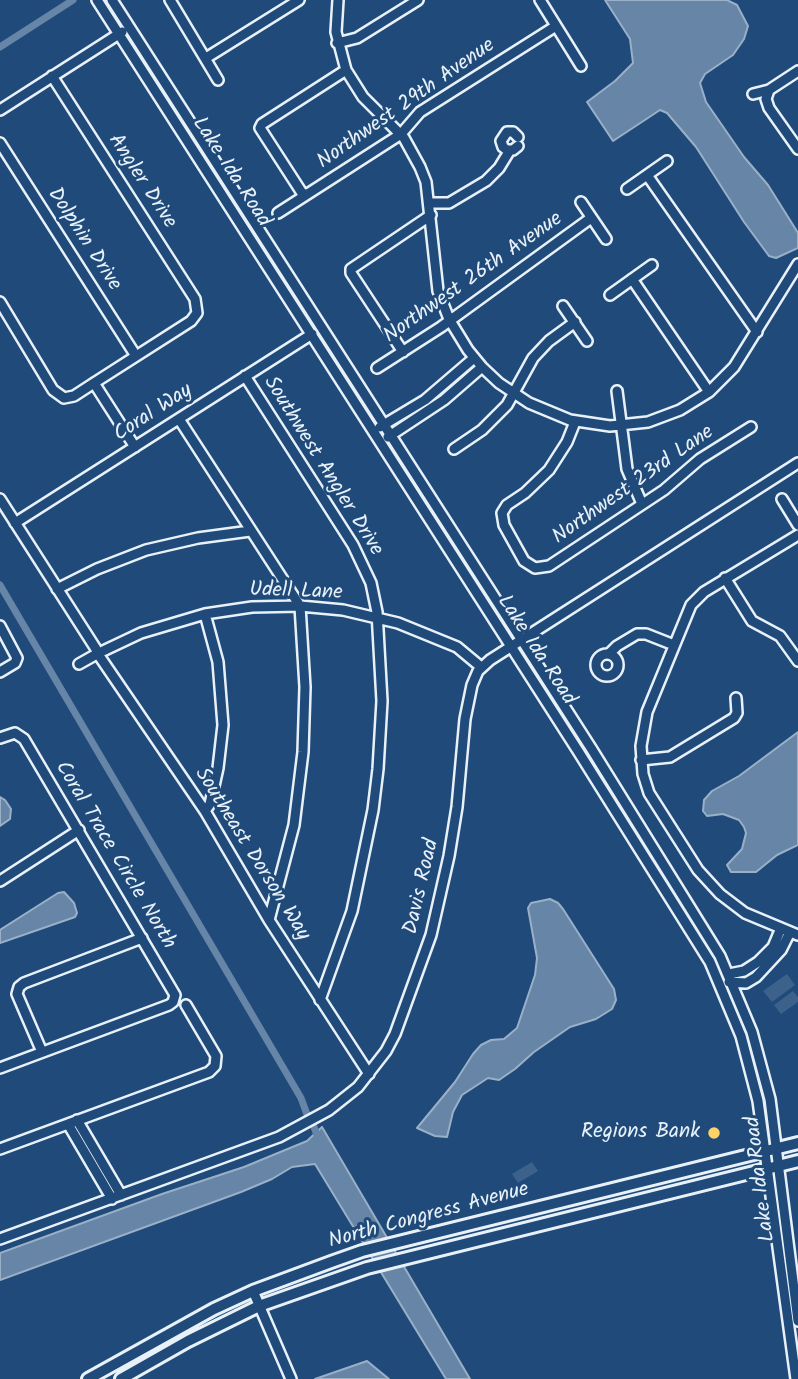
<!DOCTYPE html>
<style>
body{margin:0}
canvas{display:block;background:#1f4a7a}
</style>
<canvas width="798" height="1379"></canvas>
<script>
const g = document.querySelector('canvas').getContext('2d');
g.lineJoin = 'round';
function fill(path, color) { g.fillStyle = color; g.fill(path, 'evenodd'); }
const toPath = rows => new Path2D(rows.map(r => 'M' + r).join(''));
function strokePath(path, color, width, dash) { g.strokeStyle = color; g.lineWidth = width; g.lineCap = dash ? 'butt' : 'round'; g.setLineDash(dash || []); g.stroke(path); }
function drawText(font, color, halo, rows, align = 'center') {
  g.font = font + ' Kalam,sans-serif'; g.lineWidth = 6; g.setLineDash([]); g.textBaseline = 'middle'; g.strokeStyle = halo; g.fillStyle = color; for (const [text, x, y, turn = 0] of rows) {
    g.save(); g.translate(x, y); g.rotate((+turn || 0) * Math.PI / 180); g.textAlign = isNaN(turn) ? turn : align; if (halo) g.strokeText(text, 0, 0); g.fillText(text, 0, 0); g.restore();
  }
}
fill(toPath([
 [787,974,795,985,772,1002,763,991],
 [793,991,798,997,798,1002,781,1014,774,1005],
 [532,1162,538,1171,518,1183,512,1174]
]), '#3c628c');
const water = toPath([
 [605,0,727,0,737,5,748,26,744,39,733,55,705,74,700,83,706,102,744,157,768,185,798,233,798,248,776,258,769,256,744,222,696,147,667,113,660,110,613,141,587,102,615,81,633,63,630,39,605,0],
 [798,732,798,845,777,855,756,872,731,872,727,865,742,849,746,833,744,827,739,820,723,814,707,816,703,811,704,800,712,791,739,776,798,732],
 [0,797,5,800,11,809,10,819,0,826,0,797],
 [64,892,74,903,77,913,75,917,0,943,0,930,58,893,64,892],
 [550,899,558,903,563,909,614,989,616,1000,612,1009,596,1019,570,1027,534,1052,515,1069,499,1080,488,1078,462,1095,453,1112,447,1137,435,1136,417,1128,455,1082,473,1054,481,1045,491,1040,504,1039,517,1028,535,975,537,958,528,908,531,903,550,899],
 [322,1127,470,1379,446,1379,315,1164,292,1167,272,1179,241,1192,0,1280,0,1253,162,1194,244,1167,307,1141,322,1127],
 [367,1361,389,1379,315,1379,367,1361]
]);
fill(water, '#6685a7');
strokePath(water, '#9ab0c7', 2);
strokePath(toPath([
 [0,47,73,0],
 [0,585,301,1098,308,1117],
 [314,1127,320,1143]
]), '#6685a7', 7);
const minor = toPath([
 [97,0,578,751,710,962,741,1036,758,1101,796,1379],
 [112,0,591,748,720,956,752,1032,770,1099,798,1321],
 [170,0,218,80],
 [338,0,336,32,346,70,363,97,404,138,420,167,426,182,438,291,449,319,468,350,482,367,499,383,529,403,570,420,610,426,648,422,680,410,709,392,734,367,798,264],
 [540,0,581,66],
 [337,43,357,38,418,0],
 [206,58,299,0],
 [769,90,766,99,769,108,798,149],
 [753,94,769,90,798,71],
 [0,110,122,32],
 [0,143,136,356],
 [518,146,513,150,507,150,503,147,501,141,507,132,513,132,518,137],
 [647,175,757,332],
 [627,189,667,161],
 [306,194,302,193,260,128,262,124,346,70],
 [581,202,606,239],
 [429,203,449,203,486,181,499,168,510,150],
 [278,213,401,134,420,112,556,26],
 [632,279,709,392],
 [610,295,652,265],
 [0,302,53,390,64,398,74,396,94,383,191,321,197,313,195,299,52,76],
 [563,306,587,341],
 [403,352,351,273,351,269,431,215],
 [377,368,441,327,591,218],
 [245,376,353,545,371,583,377,612,382,701,378,769,373,810,352,911,320,1000],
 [94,383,135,447],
 [617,391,627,469,642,504],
 [179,419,300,606,305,687,303,752,294,825,269,920],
 [575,422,567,442,549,470,525,493,507,505,502,513,504,525,524,561,535,568,549,566,664,490,700,459,751,427],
 [380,427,425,400,474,358],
 [388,437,444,400,482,367],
 [454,449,482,430,507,405,533,358,549,341,575,322],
 [0,499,96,649],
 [782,499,798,525],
 [15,523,312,334],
 [798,535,704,592,691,605,647,712,641,746,643,774,649,793,698,870,720,894,745,913,798,935],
 [725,578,752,621,780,636,798,661],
 [57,589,97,569,146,550,198,538,250,531],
 [0,626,17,658,15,663,0,672],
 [103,651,141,633,205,614,252,607,300,606,343,610,398,623,457,647,481,667],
 '596 665a11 11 0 1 1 22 0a11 11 0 1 1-22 0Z',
 [609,654,617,646,637,634,646,634,674,645],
 [100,657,205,811,269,920,369,1074],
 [79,664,95,655],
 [0,738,15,733,24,739,175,995,173,1002,169,1005,0,1068],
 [641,760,670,757,734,718,737,713,736,698],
 [205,811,210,804,218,768,223,725,218,662,205,614],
 [0,881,79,830],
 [729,974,744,971,758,962,773,947,781,928],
 [729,982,746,983,756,977,781,950,790,932],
 [42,1052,17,994,19,987,24,983,142,938],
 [77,1120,121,1195],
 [68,1124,112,1199],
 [0,1149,209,1072,215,1066,216,1056,186,1005],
 [0,1239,279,1137,329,1110,358,1087,386,1051,395,1034,431,935,449,856,457,807,465,719,472,685,478,671,490,660,798,463],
 [253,1291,291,1379]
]);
const major = toPath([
 [88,1379,214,1309,253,1291,331,1262,362,1251,798,1143],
 [121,1379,188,1341,259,1306,367,1268,798,1161]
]);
strokePath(minor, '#e8f1f8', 14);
strokePath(major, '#e8f1f8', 16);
strokePath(minor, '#1f4a7a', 9);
strokePath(major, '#1f4a7a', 10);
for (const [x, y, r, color] of [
 [714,1133,7,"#ffd166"]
]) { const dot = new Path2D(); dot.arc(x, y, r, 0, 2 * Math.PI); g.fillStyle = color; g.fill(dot); strokePath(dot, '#1f4a7a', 2.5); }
drawText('21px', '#e8f1f8', '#1f4a7a', [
 ["Northwest 29th Avenue",407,105,-35],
 ["Lake Ida Road",230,173,57],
 ["Angler Drive",141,182,57],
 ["Dolphin Drive",83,240,57],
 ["Northwest 26th Avenue",474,279,-35],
 ["Coral Way",154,414,-33],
 ["Southwest Angler Drive",322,467,58],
 ["Northwest 23rd Lane",634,486,-35],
 ["Udell Lane",296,593,2],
 ["Lake Ida Road",535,651,57],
 ["Southeast Dorson Way",251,855,58],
 ["Coral Trace Circle North",114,856,59],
 ["Davis Road",423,887,-77],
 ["Lake Ida Road",762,1179,-97],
 ["North Congress Avenue",429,1217,-15]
]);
drawText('21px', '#e8f1f8', '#1f4a7a', [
 ["Regions Bank",700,1133]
], 'right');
</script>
